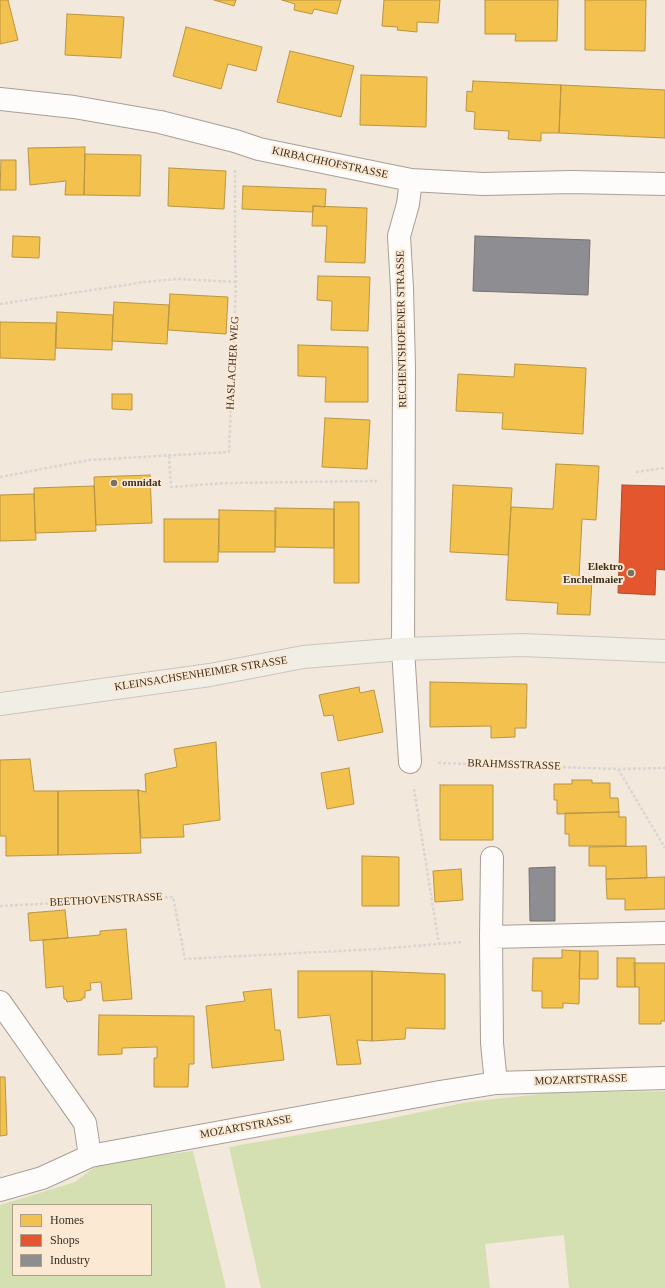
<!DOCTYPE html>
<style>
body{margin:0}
#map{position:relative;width:665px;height:1288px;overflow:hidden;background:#f3e8dc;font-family:"Times New Roman",serif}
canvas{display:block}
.legend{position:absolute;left:12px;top:1204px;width:140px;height:72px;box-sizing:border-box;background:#fce9d3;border:1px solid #ae9f8d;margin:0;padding:5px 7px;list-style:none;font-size:12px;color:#382f24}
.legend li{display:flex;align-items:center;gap:8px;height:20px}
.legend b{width:20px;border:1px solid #ae9f8d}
</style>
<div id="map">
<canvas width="665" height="1288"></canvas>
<ul class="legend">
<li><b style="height:11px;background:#f2c14e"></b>Homes</li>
<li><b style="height:11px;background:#e4572e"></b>Shops</li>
<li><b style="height:11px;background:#8d8d92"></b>Industry</li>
</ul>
</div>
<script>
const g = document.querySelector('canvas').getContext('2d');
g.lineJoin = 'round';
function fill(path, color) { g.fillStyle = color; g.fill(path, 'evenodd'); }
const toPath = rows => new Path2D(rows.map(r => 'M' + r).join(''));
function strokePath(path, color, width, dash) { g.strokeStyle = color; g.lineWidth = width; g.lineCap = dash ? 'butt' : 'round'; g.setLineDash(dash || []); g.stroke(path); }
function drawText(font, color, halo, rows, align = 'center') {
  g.font = font + ' "Times New Roman",serif'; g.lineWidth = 4; g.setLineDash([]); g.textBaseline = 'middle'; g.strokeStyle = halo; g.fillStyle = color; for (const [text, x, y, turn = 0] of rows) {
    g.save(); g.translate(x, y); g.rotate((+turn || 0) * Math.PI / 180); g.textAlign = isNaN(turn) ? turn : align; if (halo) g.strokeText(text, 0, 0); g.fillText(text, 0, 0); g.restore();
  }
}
fill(toPath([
 [665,1091,665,1288,569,1288,564,1235,485,1244,490,1288,261,1288,229,1147,378,1121,468,1102,550,1093],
 [193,1151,226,1288,0,1288,0,1205,75,1182,100,1163],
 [13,1205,151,1205,151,1275,13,1275]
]), '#d4e0b1');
const homes = toPath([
 [0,0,8,0,18,40,0,44,0,0],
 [214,0,236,0,234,6,214,0],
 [282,0,341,0,337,14,314,9,312,14,294,10,295,4,282,0],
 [384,0,440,0,438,23,417,22,417,32,397,30,398,27,382,26,384,0],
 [485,0,558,0,557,41,515,41,516,34,485,34,485,0],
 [585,0,646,0,645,51,585,50,585,0],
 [67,14,124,17,121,58,65,55,67,14],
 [186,27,262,47,256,71,228,64,221,89,173,76,186,27],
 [290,51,354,66,341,117,277,102,290,51],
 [361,75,427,77,426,127,360,125,361,75],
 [473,81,561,85,559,133,541,133,541,141,508,139,509,131,474,129,475,112,466,111,467,91,472,92,473,81],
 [561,85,665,90,665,138,559,133,561,85],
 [85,147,84,195,65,195,66,181,30,185,28,148,85,147],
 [85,154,141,155,140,196,84,195,85,154],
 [1,160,16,160,16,190,0,190,1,160],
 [169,168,226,171,224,209,168,206,169,168],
 [243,186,326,189,325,207,313,206,313,212,242,209,243,186],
 [313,206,367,208,365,263,325,262,327,226,312,226,313,206],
 [13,236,40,237,39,258,12,257,13,236],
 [318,276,370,277,368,331,331,330,332,301,317,300,318,276],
 [170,294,228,297,226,334,168,330,170,294],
 [114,302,169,305,167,344,112,341,114,302],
 [57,312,113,315,112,350,56,348,57,312],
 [0,322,56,323,55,360,0,358,0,322],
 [298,345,368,347,368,402,325,402,326,377,298,376,298,345],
 [515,364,586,368,583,434,502,429,503,413,456,411,458,374,514,377,515,364],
 [112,394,132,394,132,410,112,409,112,394],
 [325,418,370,420,367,469,322,467,325,418],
 [556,464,599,466,596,520,582,519,579,578,592,579,590,615,557,614,558,603,506,600,511,507,553,509,556,464],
 [150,475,152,523,96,525,94,477,150,475],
 [453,485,512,488,508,555,450,552,453,485],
 [94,486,96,531,35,533,34,488,94,486],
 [34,494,36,540,0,541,0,495,34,494],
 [334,502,359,502,359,583,334,583,334,502],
 [275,508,334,509,334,548,275,547,275,508],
 [219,510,276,511,275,552,219,552,219,510],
 [164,519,219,519,218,562,164,562,164,519],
 [430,682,527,684,526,728,515,728,515,737,491,738,491,726,430,727,430,682],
 [359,687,360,693,374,690,383,732,338,741,333,715,324,716,319,695,359,687],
 [216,742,220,820,183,825,184,837,141,838,138,790,146,792,145,774,177,767,174,749,216,742],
 [30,759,34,791,58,791,58,855,6,856,6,836,0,836,0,760,30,759],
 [349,768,354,804,327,809,321,773,349,768],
 [572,780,592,780,592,783,610,783,610,798,618,798,619,812,557,814,557,800,554,800,554,784,572,784,572,780],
 [440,785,493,785,493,840,440,840,440,785],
 [138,790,141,853,58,855,58,791,138,790],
 [619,812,619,817,626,817,626,846,569,846,569,834,565,834,565,813,619,812],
 [646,846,647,878,606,879,606,866,589,866,589,847,646,846],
 [362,856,399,857,399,906,362,906,362,856],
 [461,869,463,900,435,902,433,871,461,869],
 [665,877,665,909,625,910,625,899,607,899,606,879,665,877],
 [65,910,68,938,30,941,28,913,65,910],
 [126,929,132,999,103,1001,101,982,90,983,91,990,85,991,85,998,82,998,82,1000,67,1002,66,999,64,999,63,986,46,988,43,940,100,935,100,931,126,929],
 [562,950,580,951,579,1004,563,1003,563,1008,542,1008,542,991,532,991,533,958,562,958,562,950],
 [580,951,598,951,598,979,579,979,580,951],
 [617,958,635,958,635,987,617,987,617,958],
 [634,963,665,963,665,1021,661,1021,661,1024,639,1024,639,987,635,987,634,963],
 [298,971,372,971,372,1041,357,1040,361,1064,337,1065,330,1015,298,1018,298,971],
 [372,971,445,974,445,1029,406,1028,405,1039,372,1041,372,971],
 [271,989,275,1030,280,1030,284,1060,212,1068,206,1006,245,1001,243,992,271,989],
 [99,1015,194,1016,194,1064,189,1064,188,1087,154,1087,154,1058,157,1058,157,1047,122,1048,122,1054,98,1055,99,1015],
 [0,1077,5,1077,7,1135,0,1136,0,1077]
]);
fill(homes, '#f2c14e');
strokePath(homes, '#ba9541', 1);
const shops = toPath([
 [622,485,665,486,665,570,656,569,655,595,618,593,622,485]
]);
fill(shops, '#e4572e');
strokePath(shops, '#b04b2b', 1);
const industry = toPath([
 [475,236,590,240,588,295,473,291,475,236],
 [555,867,555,921,530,921,529,868,555,867]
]);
fill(industry, '#8d8d92');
strokePath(industry, '#747171', 1);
const minor = toPath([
 [0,99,74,107,160,122,235,141,259,149,411,180,483,184,572,182,665,184],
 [410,762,403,649,404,368,402,288,399,236,408,204,411,180],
 [492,858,491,937,492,1043,496,1083],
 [491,937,665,933],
 [0,1002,85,1123,90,1156],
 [0,1190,42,1178,90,1156,440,1092,496,1083,665,1078]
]);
const major = toPath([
 [0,704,210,675,303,657,403,649,522,645,665,651]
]);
strokePath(minor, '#a89f95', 24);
strokePath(major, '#cbc5be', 24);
strokePath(toPath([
 [0,304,145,282,176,279,236,282],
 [169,456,171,487,228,483,377,481],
 [636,472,665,468],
 [0,477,89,460,229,452,236,282,235,253,235,170],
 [438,763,617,769,665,768],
 [618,769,665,848],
 [414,789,439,944],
 [0,906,173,897,185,959,378,949,463,942]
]), '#dad6d2', 2.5, [3, 2]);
strokePath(minor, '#fdfcfa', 22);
strokePath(major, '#f1eee6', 22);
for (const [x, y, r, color] of [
 [114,483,4,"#797064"],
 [631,573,4,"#797064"]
]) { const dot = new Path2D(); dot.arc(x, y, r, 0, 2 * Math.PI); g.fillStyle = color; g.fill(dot); strokePath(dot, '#fce9d3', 1.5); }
drawText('11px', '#382f24', '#fce9d3', [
 ["KIRBACHHOFSTRASSE",330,163,12],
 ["RECHENTSHOFENER STRASSE",402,329,-91],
 ["HASLACHER WEG",233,363,-87],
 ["KLEINSACHSENHEIMER STRASSE",201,674,-9],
 ["BRAHMSSTRASSE",514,765,2],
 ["BEETHOVENSTRASSE",106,900,-3],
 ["MOZARTSTRASSE",581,1080,-2],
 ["MOZARTSTRASSE",246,1127,-10]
]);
drawText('bold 11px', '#382f24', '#fce9d3', [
 ["omnidat",122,483],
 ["Elektro",623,567,"right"],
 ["Enchelmaier",623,580,"right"]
], 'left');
</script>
